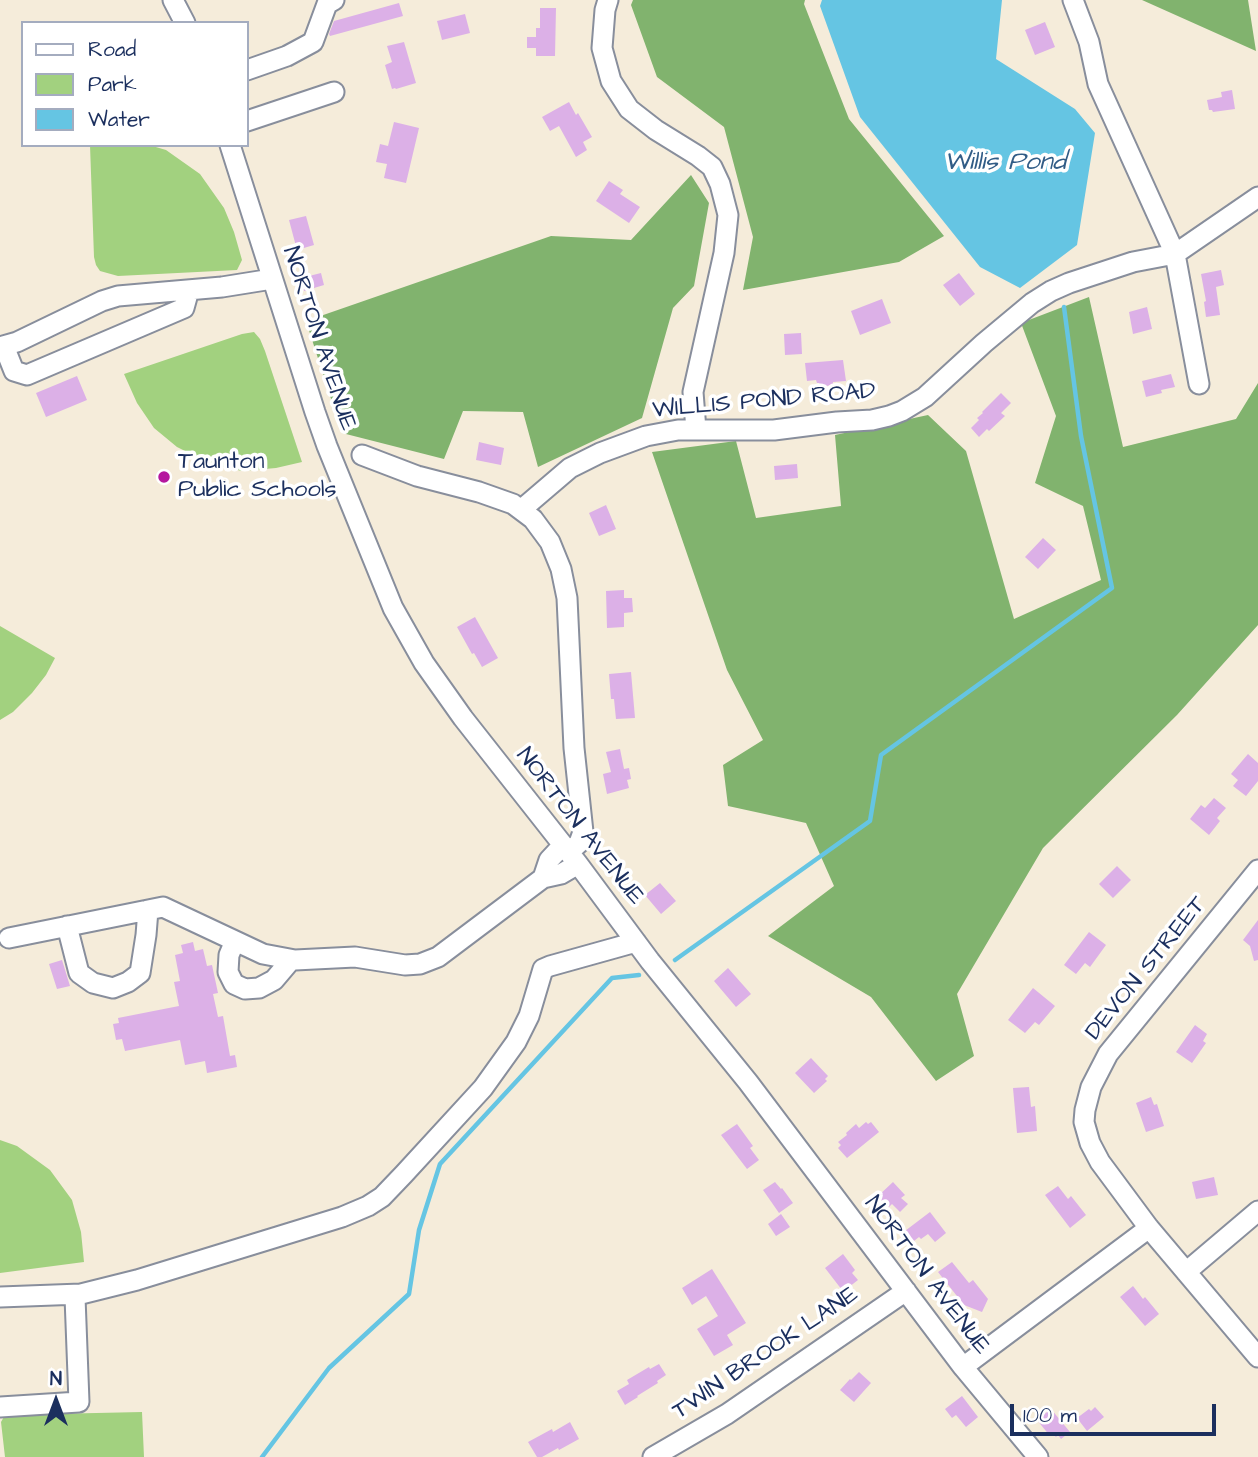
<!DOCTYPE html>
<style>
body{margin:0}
#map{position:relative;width:1258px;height:1457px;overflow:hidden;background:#f5ecda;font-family:"Architects Daughter",sans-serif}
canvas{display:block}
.legend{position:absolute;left:21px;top:21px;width:228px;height:126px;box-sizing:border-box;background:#fff;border:2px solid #a4acbf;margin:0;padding:9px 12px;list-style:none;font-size:21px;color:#1b2f5e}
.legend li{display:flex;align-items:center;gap:14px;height:35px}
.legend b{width:35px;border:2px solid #a4acbf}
.north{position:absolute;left:21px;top:1366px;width:70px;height:70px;-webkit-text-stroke:5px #fff;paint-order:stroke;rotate:0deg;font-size:19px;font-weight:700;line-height:28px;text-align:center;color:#1b2f5e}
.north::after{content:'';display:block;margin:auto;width:24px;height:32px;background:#1b2f5e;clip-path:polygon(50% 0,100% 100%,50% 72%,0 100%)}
.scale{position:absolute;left:1010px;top:1404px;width:206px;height:32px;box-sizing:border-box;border:4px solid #1b2f5e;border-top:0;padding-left:9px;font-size:21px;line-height:24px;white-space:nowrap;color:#1b2f5e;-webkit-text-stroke:5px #fff;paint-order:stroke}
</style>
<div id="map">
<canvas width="1258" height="1457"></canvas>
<ul class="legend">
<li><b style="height:9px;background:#fff"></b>Road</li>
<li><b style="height:19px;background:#a2d17f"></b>Park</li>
<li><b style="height:19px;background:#65c5e3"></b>Water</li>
</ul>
<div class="north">N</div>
<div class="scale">100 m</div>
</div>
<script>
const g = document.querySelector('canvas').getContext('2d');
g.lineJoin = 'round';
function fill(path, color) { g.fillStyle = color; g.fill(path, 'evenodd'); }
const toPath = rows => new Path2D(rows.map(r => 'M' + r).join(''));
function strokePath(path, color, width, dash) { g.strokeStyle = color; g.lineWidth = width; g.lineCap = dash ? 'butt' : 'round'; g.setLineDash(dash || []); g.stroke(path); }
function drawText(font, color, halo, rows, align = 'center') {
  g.font = font + ' "Architects Daughter",sans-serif'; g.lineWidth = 7; g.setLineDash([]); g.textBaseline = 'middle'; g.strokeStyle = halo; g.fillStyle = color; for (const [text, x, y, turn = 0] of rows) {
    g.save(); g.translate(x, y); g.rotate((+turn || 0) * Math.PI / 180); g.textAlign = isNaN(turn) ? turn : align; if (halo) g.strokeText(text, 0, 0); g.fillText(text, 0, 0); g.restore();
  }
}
fill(toPath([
 [90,145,149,145,166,150,200,174,224,208,234,232,242,260,237,270,118,276,100,271,96,265,94,257],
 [254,332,260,339,265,351,302,462,276,468,242,471,211,464,177,447,154,428,137,403,124,374,242,334],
 [0,626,55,658,46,675,32,693,13,712,0,720],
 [0,1140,17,1146,50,1170,72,1200,81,1232,84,1262,0,1273],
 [142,1412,144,1457,5,1457,1,1422,5,1415]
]), '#a2d17f');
fill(toPath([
 [633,0,805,0,804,4,849,119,944,236,899,262,743,290,753,237,724,127,657,77,631,5],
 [1142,0,1248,0,1256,51],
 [691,175,709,203,694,286,673,308,642,418,538,467,523,412,463,411,444,459,342,433,306,321,551,236,631,240],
 [1089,297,1123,447,1236,419,1258,383,1258,625,1177,715,1043,848,957,994,974,1056,936,1081,871,997,768,936,834,886,806,823,728,806,723,765,763,740,727,670,652,452,736,441,756,518,841,506,835,435,928,415,966,451,1014,619,1101,580,1083,506,1035,483,1056,416,1021,323]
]), '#81b36e');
fill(toPath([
 [822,0,1002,0,996,59,1075,109,1095,133,1077,245,1020,288,980,267,860,117,820,6]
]), '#65c5e3');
strokePath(toPath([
 [675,960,870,821,881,755,1112,588,1081,436,1064,307],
 [262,1457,329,1368,409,1294,419,1230,440,1164,612,978,639,975]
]), '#65c5e3', 4.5);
fill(toPath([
 [399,3,403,16,330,36,329,34,334,21],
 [540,8,556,8,555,56,536,56,536,48,527,48,527,37,536,37,536,28,540,28],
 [465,14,470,33,442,40,437,21],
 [1045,22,1055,47,1035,55,1025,30],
 [404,42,416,83,396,89,395,88,392,89,385,65,392,62,387,46],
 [1232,90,1235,109,1213,112,1212,110,1209,110,1207,100,1222,97,1221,92],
 [569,102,576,115,578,113,592,137,583,142,587,150,576,157,559,126,550,131,542,117],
 [394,122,419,128,406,183,384,178,387,164,376,162,380,144,388,146],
 [609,181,623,190,620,194,640,207,629,223,596,201],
 [306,216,314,245,297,250,289,220],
 [1221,270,1224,285,1216,287,1220,315,1206,317,1204,302,1206,301,1201,274],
 [321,273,324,285,304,291,301,278],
 [959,273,975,294,960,306,943,285],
 [882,299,891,323,860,335,851,311],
 [1147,307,1152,329,1133,334,1129,312],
 [801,333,802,354,785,355,784,334],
 [843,360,846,381,833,382,833,385,820,387,819,383,817,383,816,380,807,381,805,363],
 [1171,374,1175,387,1161,390,1162,393,1146,397,1142,381],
 [77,376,87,400,46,417,36,393],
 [1001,393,1011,403,1001,413,1005,416,989,431,987,429,979,437,971,428,979,420,977,418,983,413,982,412],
 [479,442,504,448,501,465,476,460],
 [797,464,798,478,775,480,774,466],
 [606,505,616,529,599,536,589,513],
 [1043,538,1056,550,1038,569,1025,557],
 [624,590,624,598,632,598,633,612,624,613,624,627,607,628,606,591],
 [475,617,498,658,482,667,474,653,472,654,457,627],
 [631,672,635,718,616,719,614,699,611,699,609,674],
 [620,749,624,769,629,768,631,779,627,780,629,788,607,794,603,774,611,772,606,752],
 [1248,754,1258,763,1258,781,1246,796,1233,786,1238,780,1231,774],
 [1214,798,1226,808,1217,818,1220,821,1209,835,1190,819,1201,805,1205,808],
 [1117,866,1131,880,1113,898,1099,884],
 [660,883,676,901,661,914,645,895],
 [1258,920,1258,960,1254,961,1250,946,1243,940],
 [1089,932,1106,945,1090,967,1085,963,1076,974,1064,965],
 [193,942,195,951,203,949,207,966,212,965,218,993,213,994,218,1017,223,1016,230,1056,235,1055,237,1067,207,1073,205,1061,185,1065,180,1040,125,1051,122,1039,116,1040,113,1024,119,1023,118,1018,179,1006,174,982,180,981,175,955,183,953,181,945],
 [62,960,70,986,57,989,49,964],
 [728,968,751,994,736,1007,714,981],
 [1033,988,1055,1006,1039,1025,1035,1022,1025,1033,1008,1020],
 [1195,1025,1207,1034,1203,1041,1206,1043,1192,1063,1176,1052],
 [811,1058,828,1076,825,1079,827,1081,814,1093,795,1073],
 [1029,1087,1031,1107,1035,1106,1037,1131,1017,1133,1013,1088],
 [1151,1097,1154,1105,1157,1104,1164,1126,1146,1132,1136,1103],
 [866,1122,868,1124,871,1122,879,1132,847,1158,838,1148,841,1145,838,1142,847,1135,846,1133,856,1124,859,1128],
 [737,1124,753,1146,750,1148,759,1160,747,1169,721,1135],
 [1214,1177,1218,1195,1196,1199,1192,1182],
 [775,1182,781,1189,782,1188,793,1203,779,1213,763,1190],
 [893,1182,905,1195,901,1198,908,1204,900,1212,892,1204,888,1208,877,1197],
 [1058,1186,1068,1199,1071,1196,1086,1215,1070,1228,1045,1195],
 [930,1212,946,1233,935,1242,928,1234,921,1239,919,1237,909,1245,901,1234],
 [781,1214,790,1227,776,1236,768,1224],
 [843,1254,855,1270,852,1273,858,1280,849,1287,848,1286,842,1290,825,1268],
 [952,1262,969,1283,973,1280,988,1299,982,1312,964,1305,938,1272],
 [712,1269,746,1323,727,1335,733,1345,714,1356,697,1329,718,1316,706,1296,692,1305,682,1288],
 [1133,1286,1143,1299,1145,1297,1159,1314,1145,1326,1120,1297],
 [659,1364,666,1375,657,1381,658,1383,637,1396,638,1397,625,1405,617,1391,629,1384,627,1380,649,1367,650,1369],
 [859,1372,871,1383,854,1402,840,1390,850,1379,851,1380],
 [962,1396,978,1417,966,1427,956,1415,952,1418,945,1409],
 [1095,1407,1104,1417,1087,1431,1077,1418,1089,1409,1091,1411],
 [1051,1409,1070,1432,1061,1439,1058,1435,1056,1437,1053,1434,1050,1436,1037,1420],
 [570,1422,579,1439,559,1450,558,1448,542,1457,537,1457,528,1442,552,1429,553,1432]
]), '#dcb0e7');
const minor = toPath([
 [173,0,185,23],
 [608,0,605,10,602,48,611,81,629,109,656,130,698,156,712,167,720,184,728,215,724,253,693,392,696,430],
 [1073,0,1089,42,1098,84,1175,254,1199,384],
 [247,70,287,56,313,42,327,4,334,0],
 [247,121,334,92],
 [230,145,315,412,327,446,393,608,424,663,463,718,578,864,650,961,748,1082,963,1367,1038,1457],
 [4,346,14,371,27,375,184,308,189,290],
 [0,347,17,342,102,301,118,296,222,287,272,279],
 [362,455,417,476,479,492,513,504,533,519,550,542,561,569,567,598,574,748,583,832,579,843,569,852],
 [522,509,570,468,600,453,646,436,678,430,774,430,837,422,872,420,889,416,902,411,925,397,984,343,1032,303,1051,291,1069,283,1133,262,1175,254,1258,197],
 [563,845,549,860,543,878,561,874,578,864],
 [1258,870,1108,1054,1091,1087,1085,1110,1084,1122,1090,1143,1100,1162,1149,1228,1258,1357],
 [67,926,79,973,93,983,113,988,128,982,140,973,146,935,148,910],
 [9,938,163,907,263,954,295,960,355,957,405,965,420,964,438,957,543,878],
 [235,941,229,955,228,972,234,984,245,989,259,988,274,980,291,960],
 [1186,1272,1258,1211],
 [0,1297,81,1294,137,1280,342,1217,368,1206,382,1197,404,1174,483,1088,516,1042,529,1016,543,969,550,966,636,942],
 [963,1367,1149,1228],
 [0,1407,79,1402,75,1297,81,1294],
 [653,1457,727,1414,906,1291]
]);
strokePath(minor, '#888e9c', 23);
strokePath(minor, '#fff', 19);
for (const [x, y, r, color] of [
 [164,477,7,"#b5179e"]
]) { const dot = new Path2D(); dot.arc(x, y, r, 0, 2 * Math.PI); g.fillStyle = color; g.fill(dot); strokePath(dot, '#fff', 2.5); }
drawText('24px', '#1b2f5e', '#fff', [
 ["NORTON AVENUE",318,339,72],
 ["WILLIS POND ROAD",764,402,-5],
 ["NORTON AVENUE",579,827,52],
 ["DEVON STREET",1147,969,-51],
 ["NORTON AVENUE",926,1276,53],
 ["TWIN BROOK LANE",766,1354,-34]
]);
drawText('24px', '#1b2f5e', '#fff', [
 ["Taunton",178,463],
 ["Public Schools",178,491]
], 'left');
drawText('italic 26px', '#315c86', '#fff', [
 ["Willis Pond",1005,164]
]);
</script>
